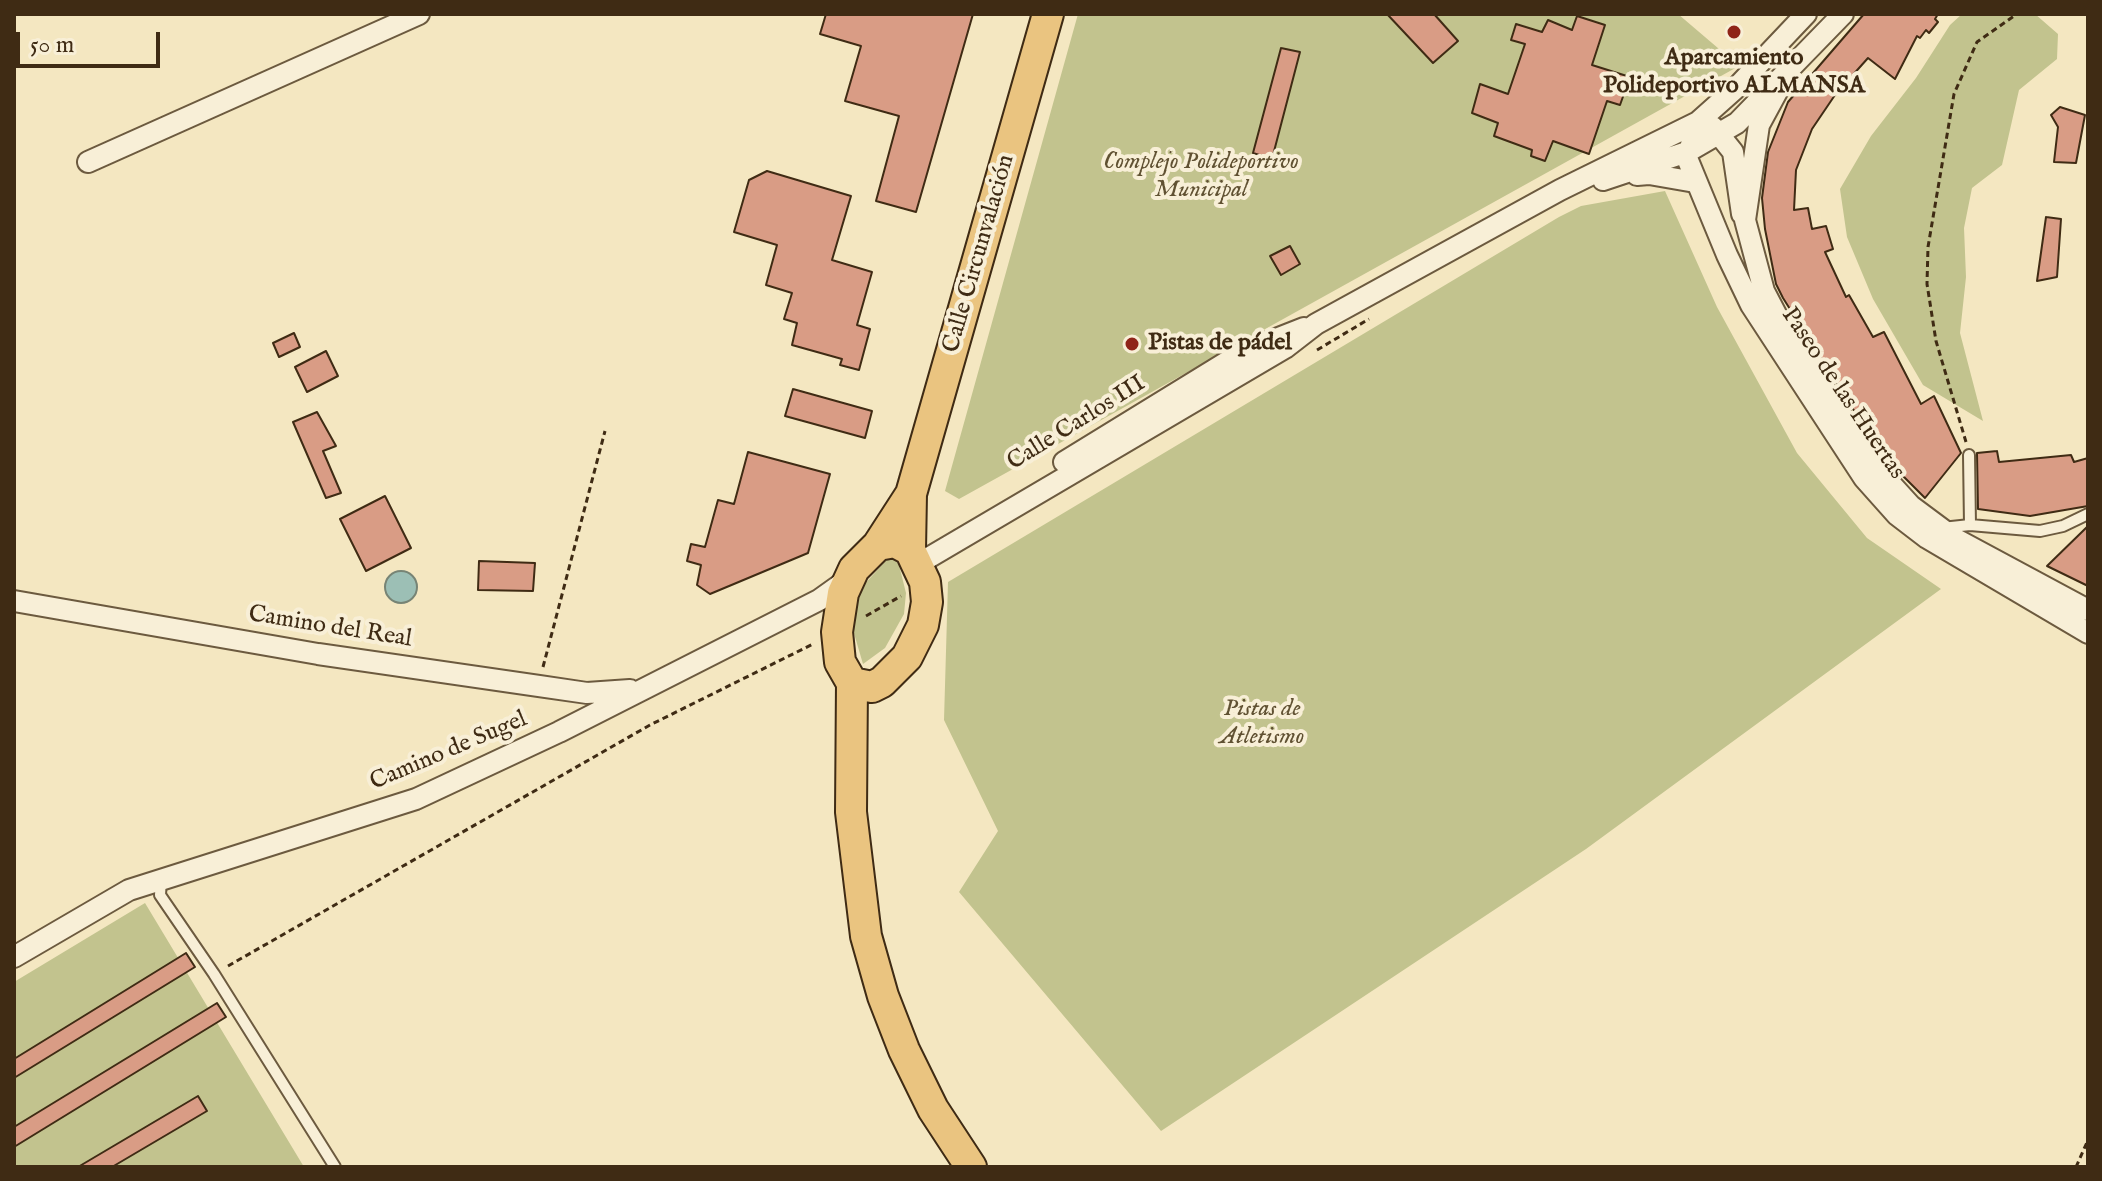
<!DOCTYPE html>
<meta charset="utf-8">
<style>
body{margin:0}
#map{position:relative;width:2102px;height:1181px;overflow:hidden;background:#f4e7c1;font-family:"IM FELL English",serif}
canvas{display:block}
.frame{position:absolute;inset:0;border:16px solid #3f2b14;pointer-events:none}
.scale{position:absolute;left:16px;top:32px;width:144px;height:36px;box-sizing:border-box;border:4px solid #3f2b14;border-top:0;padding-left:10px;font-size:24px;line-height:28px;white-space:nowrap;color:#3f2b14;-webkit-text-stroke:6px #f8efd7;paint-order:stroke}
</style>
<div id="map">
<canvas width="2102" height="1181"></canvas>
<div class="frame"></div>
<div class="scale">50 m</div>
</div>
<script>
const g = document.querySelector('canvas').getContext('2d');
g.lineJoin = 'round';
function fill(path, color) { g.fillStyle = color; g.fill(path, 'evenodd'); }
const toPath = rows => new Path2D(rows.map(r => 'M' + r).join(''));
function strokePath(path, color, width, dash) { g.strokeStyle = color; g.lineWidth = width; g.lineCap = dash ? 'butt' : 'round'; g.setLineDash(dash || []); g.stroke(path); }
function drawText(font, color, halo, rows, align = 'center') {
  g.font = font + ' "IM FELL English",serif'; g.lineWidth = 8; g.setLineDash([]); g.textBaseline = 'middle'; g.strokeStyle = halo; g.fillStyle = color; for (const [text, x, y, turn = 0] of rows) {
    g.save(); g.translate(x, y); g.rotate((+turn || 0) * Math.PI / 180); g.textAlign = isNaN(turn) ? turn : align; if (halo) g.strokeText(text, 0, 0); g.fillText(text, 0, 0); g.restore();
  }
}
fill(toPath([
 [1078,14,1678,14,1739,66,959,499,945,491],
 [1962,14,2035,14,2058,34,2057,59,2019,90,2002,165,1972,188,1964,228,1966,277,1960,333,1983,421,1923,385,1873,299,1847,237,1840,189,1871,136,1916,78,1950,25],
 [1665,191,1717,307,1797,453,1867,538,1941,589,1586,849,1161,1131,959,892,998,831,944,720,948,582,1559,217,1581,206],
 [891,555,899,565,906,593,904,614,885,648,863,664,853,630,854,608,861,588],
 [145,903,304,1167,14,1167,14,982]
]), '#c2c38e');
const water = toPath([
 '385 587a16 16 0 1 1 32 0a16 16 0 1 1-32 0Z'
]);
fill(water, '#9cbfb5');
strokePath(water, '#778475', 2);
const building = toPath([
 [826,14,973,14,916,212,876,201,899,116,845,101,861,46,820,34,826,14],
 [1387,14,1434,14,1458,41,1433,63,1387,14],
 [1864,14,1938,14,1935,19,1938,22,1929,33,1926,30,1920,38,1917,36,1895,79,1868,58,1835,95,1812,129,1796,170,1794,210,1808,208,1812,229,1826,226,1833,249,1825,252,1846,297,1849,295,1873,337,1884,332,1921,404,1934,396,1961,453,1925,498,1882,455,1783,298,1776,284,1765,229,1762,198,1768,152,1788,102,1864,14],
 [1577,16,1605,25,1592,65,1630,77,1620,105,1607,101,1589,154,1553,141,1545,161,1531,156,1532,150,1494,136,1498,123,1472,113,1480,84,1508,94,1525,44,1511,40,1516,24,1542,32,1548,20,1572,30,1577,16],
 [1281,48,1300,52,1272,159,1253,153,1281,48],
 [2060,107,2085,115,2076,163,2054,162,2058,127,2051,115,2060,107],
 [767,171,851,196,832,260,872,272,857,325,870,329,859,370,840,365,842,359,792,345,797,323,784,319,792,293,766,285,777,245,734,232,749,180,767,171],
 [2046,217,2061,219,2057,277,2037,281,2046,217],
 [1290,246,1300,264,1281,275,1270,256,1290,246],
 [294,333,300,347,279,357,273,343,294,333],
 [326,351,338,376,307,392,295,367,326,351],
 [793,389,872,411,865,438,785,416,793,389],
 [317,412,336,446,323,451,341,493,326,498,293,422,317,412],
 [1997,451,1999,462,2071,455,2074,462,2088,458,2088,506,2030,516,1978,509,1977,453,1997,451],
 [748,452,830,474,808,553,710,594,697,585,701,565,687,561,691,544,705,547,718,500,734,504,748,452],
 [385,496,411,548,366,571,340,519,385,496],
 [2088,526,2088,586,2047,566,2088,526],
 [479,561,535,563,533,591,478,590,479,561],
 [186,953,195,967,14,1078,14,1059,186,953],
 [217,1003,226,1017,14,1147,14,1127,217,1003],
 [198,1096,207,1111,112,1167,78,1167,198,1096]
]);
fill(building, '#d99c85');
strokePath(building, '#3f2b14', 2);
const service = toPath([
 [1969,455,1970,525],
 [1942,528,1970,525,2040,531,2063,526,2088,514],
 [161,879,160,895,214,974,335,1167]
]);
const minor = toPath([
 [1785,77,1759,125,1745,220,1764,291,1777,316,1870,461,1911,506,1954,538,2088,610],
 [1698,122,1687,158,1727,255,1751,305,1864,478,1897,515,1927,538,2088,633],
 [1713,127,1733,152,1742,214],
 [88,162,419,14],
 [1637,175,1649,174,1695,182],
 [1603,180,1687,152,1737,123,1843,14],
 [1064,462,1243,352,1304,328],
 [918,564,1285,348,1316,324,1560,190,1698,122,1735,89,1806,14],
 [14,601,318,654,539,686,587,693,630,690],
 [14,957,129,890,416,799,559,732,819,600,847,580]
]);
const primary = toPath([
 [878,545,895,542,910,550,925,582,927,602,923,625,907,657,882,682,872,687,852,683,840,662,837,632,843,593,854,569,878,545,911,494],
 [910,550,911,494,1048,14],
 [852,683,851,812,866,936,883,996,904,1050,933,1109,971,1167]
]);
strokePath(service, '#6c5a3f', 14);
strokePath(minor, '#6c5a3f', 24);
strokePath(primary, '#3f2b14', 34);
strokePath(toPath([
 [1317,350,1369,319],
 [1966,442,1936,341,1927,284,1928,247,1954,94,1977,42,2017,14],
 [866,616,901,596],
 [543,667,605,431],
 [228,966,650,725,813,644],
 [2076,1167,2088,1140]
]), '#3f2b14', 3, [6, 4]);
strokePath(service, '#f8efd7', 10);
strokePath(minor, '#f8efd7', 20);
strokePath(primary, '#eac480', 30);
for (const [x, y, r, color] of [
 [1734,32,8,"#8f2418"],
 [1132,344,8,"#8f2418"]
]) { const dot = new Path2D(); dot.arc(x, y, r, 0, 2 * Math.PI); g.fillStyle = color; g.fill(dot); strokePath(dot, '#f8efd7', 3); }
drawText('bold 24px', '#3f2b14', '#f8efd7', [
 ["Aparcamiento",1734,59],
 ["Polideportivo ALMANSA",1734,87],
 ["Pistas de pádel",1148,344,"left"]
]);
drawText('italic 24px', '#605132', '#f8efd7', [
 ["Complejo Polideportivo",1201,163],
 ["Municipal",1201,191],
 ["Pistas de",1262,710],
 ["Atletismo",1262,738]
]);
drawText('24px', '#3f2b14', '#f8efd7', [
 ["Calle Circunvalación",980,254,-74],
 ["Paseo de las Huertas",1842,394,56],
 ["Calle Carlos III",1077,424,-32],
 ["Camino del Real",330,628,9],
 ["Camino de Sugel",449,752,-23]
]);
</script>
